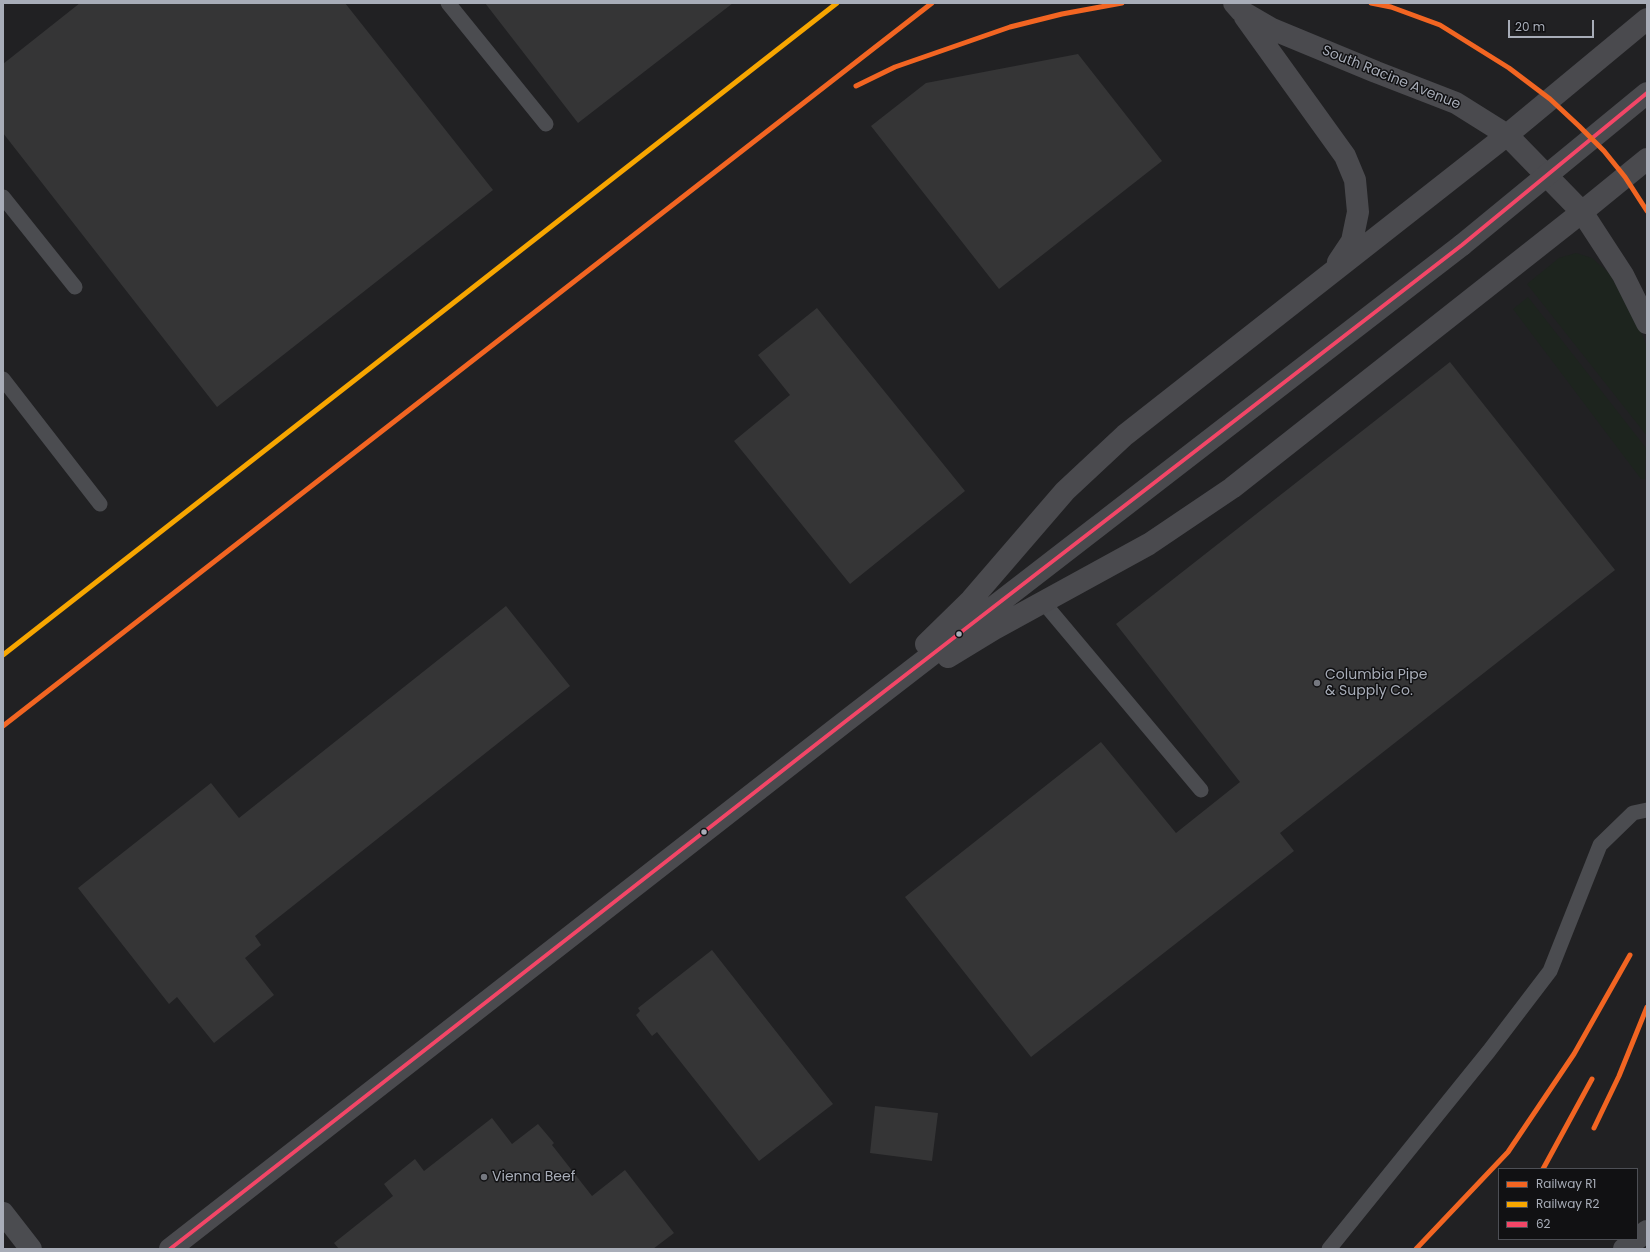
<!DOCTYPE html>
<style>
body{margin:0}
#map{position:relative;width:1650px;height:1252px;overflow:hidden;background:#171717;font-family:Poppins,sans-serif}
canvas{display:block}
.frame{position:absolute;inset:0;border:4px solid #a8adb8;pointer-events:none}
.legend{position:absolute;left:1498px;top:1168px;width:140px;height:72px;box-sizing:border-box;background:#111113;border:1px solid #4d4f55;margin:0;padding:5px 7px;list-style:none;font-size:12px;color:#a8adb8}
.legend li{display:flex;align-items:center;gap:8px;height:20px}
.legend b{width:20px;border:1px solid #4d4f55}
.scale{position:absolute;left:1508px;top:20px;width:86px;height:18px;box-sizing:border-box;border:2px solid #a8adb8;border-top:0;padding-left:5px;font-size:12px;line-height:14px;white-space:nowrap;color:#a8adb8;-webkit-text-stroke:3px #111113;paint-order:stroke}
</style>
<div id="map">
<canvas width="1650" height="1252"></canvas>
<div class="frame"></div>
<ul class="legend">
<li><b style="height:5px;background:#f26522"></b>Railway R1</li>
<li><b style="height:5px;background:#f7a600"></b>Railway R2</li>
<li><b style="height:5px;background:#f34667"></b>62</li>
</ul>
<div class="scale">20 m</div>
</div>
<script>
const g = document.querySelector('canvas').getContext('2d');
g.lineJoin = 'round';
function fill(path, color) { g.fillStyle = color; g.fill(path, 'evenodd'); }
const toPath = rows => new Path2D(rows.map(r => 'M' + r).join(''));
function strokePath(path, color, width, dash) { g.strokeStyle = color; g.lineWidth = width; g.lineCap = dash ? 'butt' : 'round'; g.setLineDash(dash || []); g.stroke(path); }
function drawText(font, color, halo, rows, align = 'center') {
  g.font = font + ' Poppins,sans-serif'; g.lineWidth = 3; g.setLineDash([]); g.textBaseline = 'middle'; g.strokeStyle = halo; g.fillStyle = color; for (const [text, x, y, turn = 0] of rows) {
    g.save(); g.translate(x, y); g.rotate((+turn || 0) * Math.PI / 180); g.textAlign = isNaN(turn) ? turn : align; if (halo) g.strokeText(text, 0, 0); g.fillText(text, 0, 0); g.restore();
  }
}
fill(toPath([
 [3,3,1647,3,1647,1249,3,1249],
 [1499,1169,1637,1169,1637,1239,1499,1239]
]), '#212123');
fill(toPath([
 [1576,253,1592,258,1609,273,1631,311,1644,339,1647,348,1647,436,1527,284,1559,258],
 [1528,297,1646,448,1645,479,1641,479,1513,309]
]), '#1d241e');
fill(toPath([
 [80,3,345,3,493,190,217,407,3,133,3,64],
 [485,3,733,3,578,123],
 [1078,54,1162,161,999,289,871,126,926,83],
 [817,308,965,491,850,584,734,441,790,395,758,355],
 [1450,362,1615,570,1280,833,1294,851,1031,1057,905,897,1101,742,1176,833,1240,782,1116,624],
 [506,606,570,686,255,936,261,945,245,958,274,995,214,1043,177,997,169,1004,78,888,211,783,239,818],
 [712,950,833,1104,759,1161,657,1032,652,1036,636,1015,640,1011,638,1008],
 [875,1106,938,1113,932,1161,870,1153],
 [492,1118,512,1144,538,1124,554,1143,552,1145,592,1196,625,1170,674,1233,653,1249,339,1249,334,1243,393,1196,384,1184,415,1159,424,1171]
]), '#353536');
strokePath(toPath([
 [448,3,546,124],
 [3,197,75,287],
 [3,379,100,504],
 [1043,602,1201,790],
 [1329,1249,1489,1051,1550,971,1600,845,1633,813,1647,810]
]), '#4b4c50', 15);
strokePath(toPath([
 [3,1213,31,1249],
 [1624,1249,1647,1231]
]), '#4b4c50', 22);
strokePath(toPath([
 [1234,3,1241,11,1272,29,1376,72,1456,103,1507,135,1582,212,1623,275,1647,323],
 [1245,17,1345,156,1355,180,1358,212,1352,241,1338,262],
 [926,644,971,600,1065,491,1125,435,1507,135,1647,19],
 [948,657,994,629,1149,544,1232,488,1582,212,1647,159],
 [170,1249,846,721,1462,245]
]), '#4a4a4e', 22);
strokePath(toPath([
 [1462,245,1647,93]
]), '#4a4a4e', 22);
strokePath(toPath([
 [170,1249,846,721,1462,245,1647,93]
]), '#f34667', 4);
strokePath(toPath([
 [1371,3,1391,7,1440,25,1509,68,1550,99,1579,126,1604,151,1625,177,1647,211],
 [856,86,895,67,1010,27,1062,14,1122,3],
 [3,726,932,3],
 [1594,1128,1619,1076,1647,1007],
 [1543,1169,1592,1079],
 [1416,1249,1508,1152,1574,1054,1630,955]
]), '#f26522', 5);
strokePath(toPath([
 [3,655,837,3]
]), '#f7a600', 5);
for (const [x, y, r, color] of [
 [959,634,3.5,"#a8adb8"],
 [1317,683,4,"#757880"],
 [704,832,3.5,"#a8adb8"],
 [484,1177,4,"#757880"]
]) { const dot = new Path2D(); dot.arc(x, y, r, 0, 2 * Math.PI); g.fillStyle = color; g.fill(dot); strokePath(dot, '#111113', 1.5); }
drawText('14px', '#a8adb8', '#111113', [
 ["South Racine Avenue",1391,78,22]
]);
drawText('14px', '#a8adb8', '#111113', [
 ["Columbia Pipe",1325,675],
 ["& Supply Co.",1325,691],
 ["Vienna Beef",492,1177]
], 'left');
</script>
